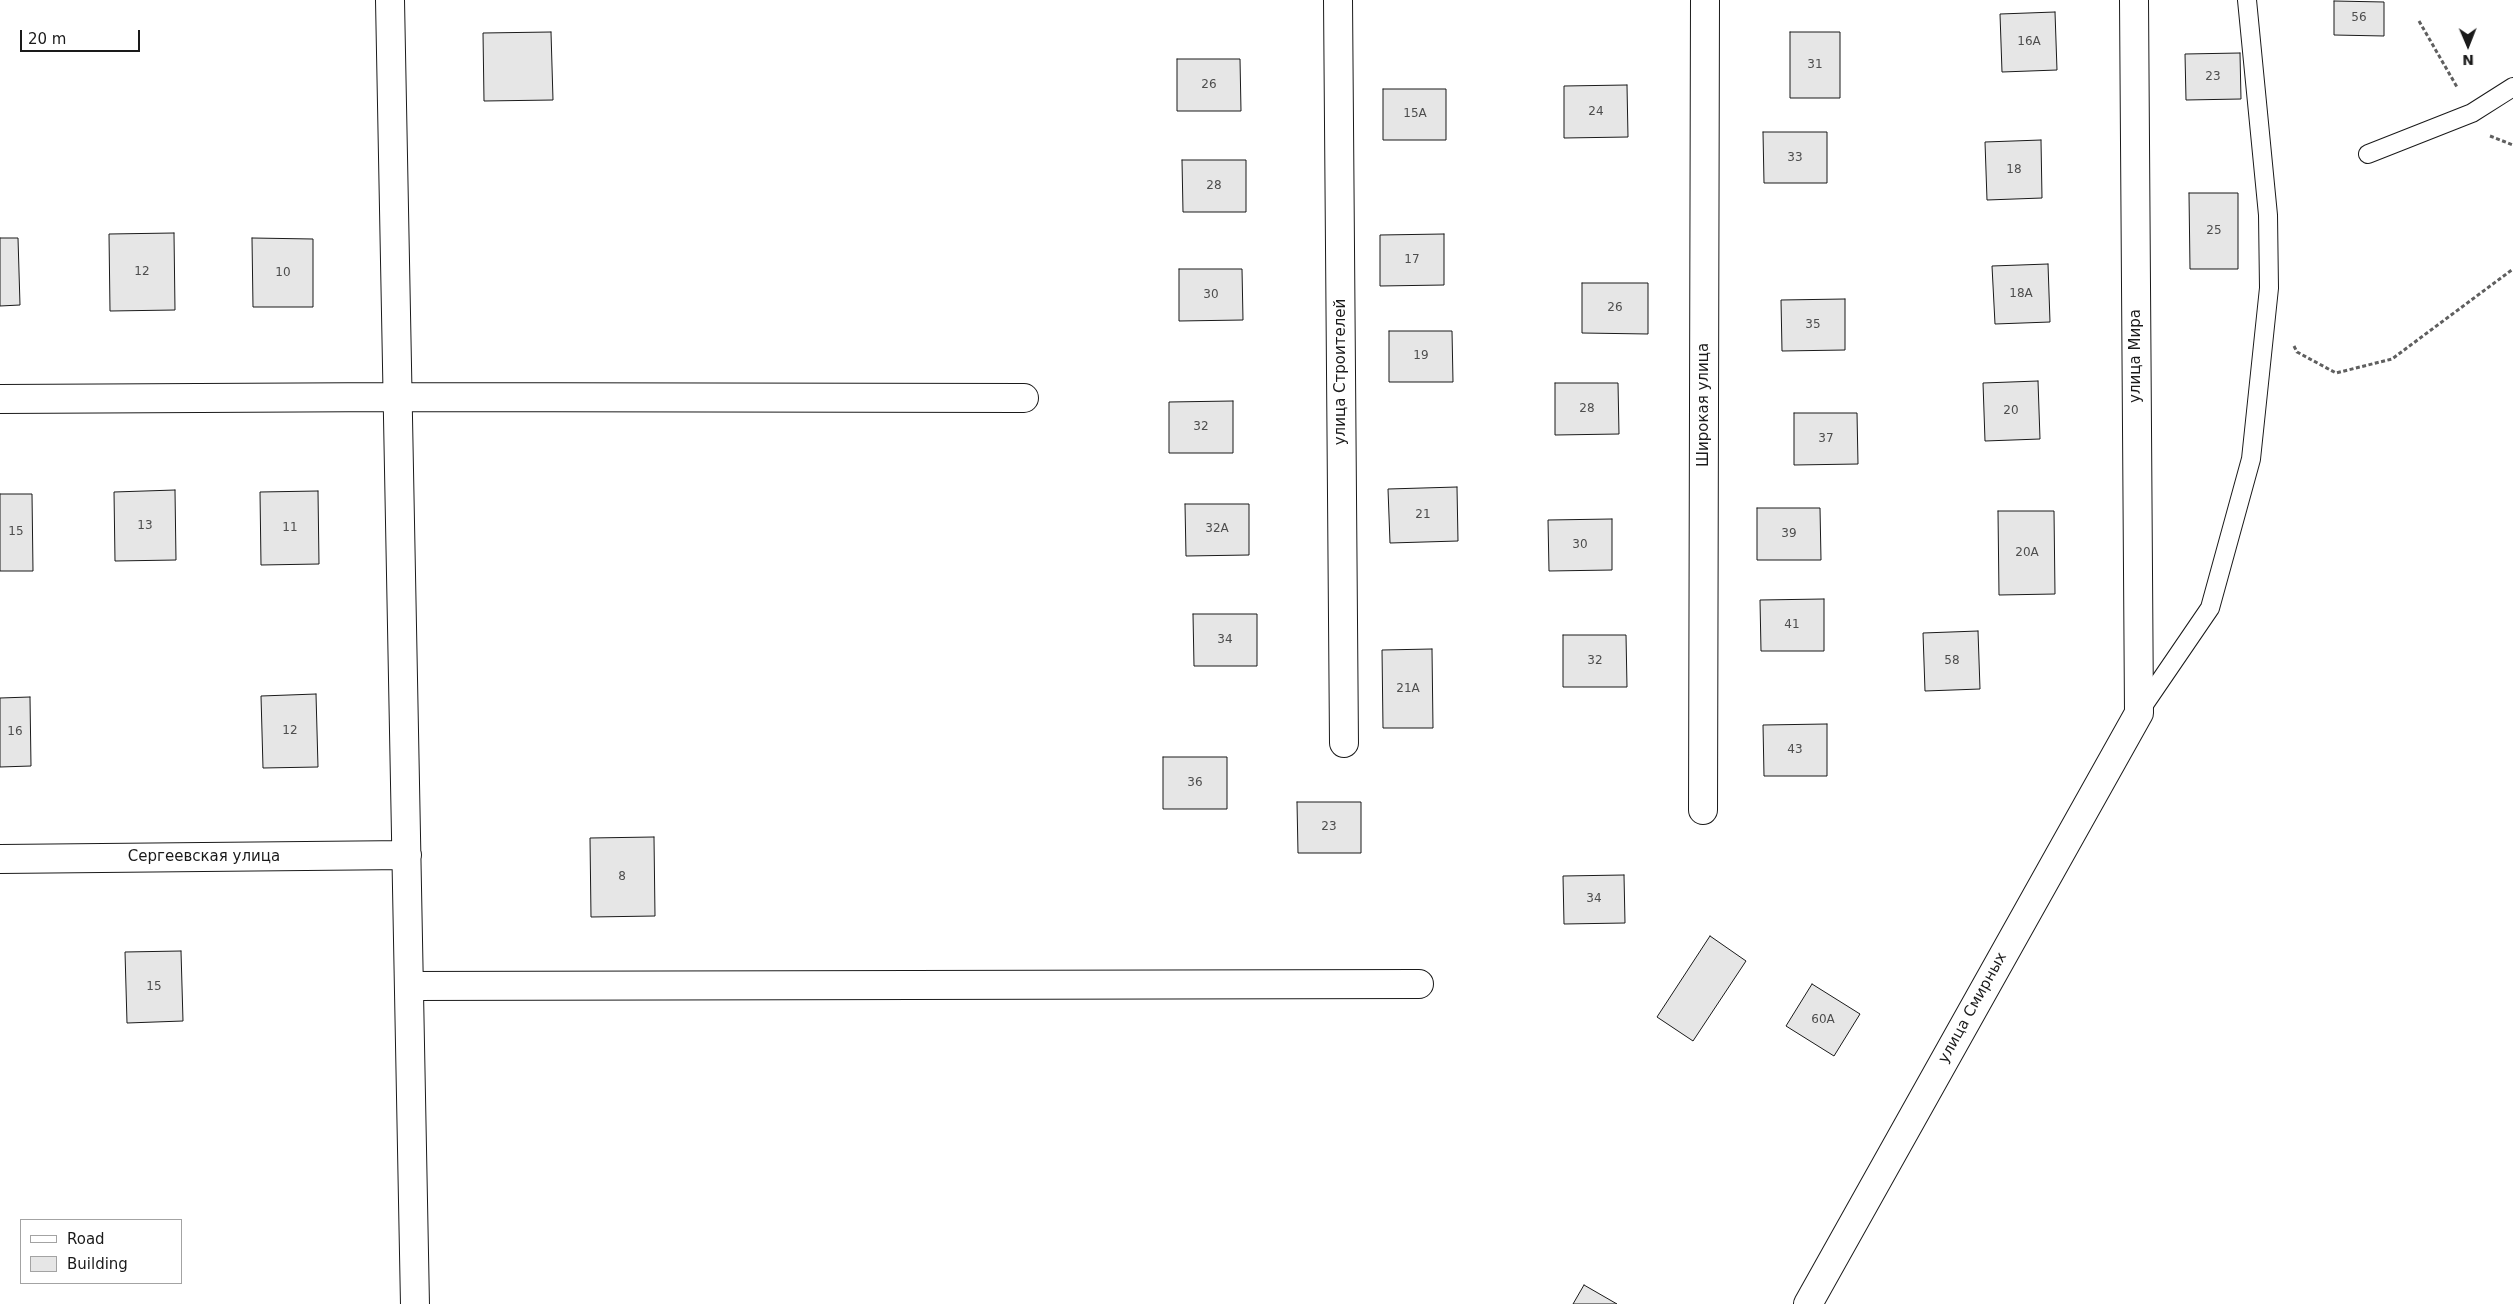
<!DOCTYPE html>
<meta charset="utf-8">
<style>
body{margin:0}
#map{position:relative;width:2513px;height:1304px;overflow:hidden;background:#fff;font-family:"DejaVu Sans",sans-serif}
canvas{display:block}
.legend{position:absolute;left:20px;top:1219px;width:162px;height:65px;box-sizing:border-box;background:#fff;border:1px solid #a3a3a3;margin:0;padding:6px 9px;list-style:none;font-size:15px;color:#1a1a1a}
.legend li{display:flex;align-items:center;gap:10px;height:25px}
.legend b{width:25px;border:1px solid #a3a3a3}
.north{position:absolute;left:2443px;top:20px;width:50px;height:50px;-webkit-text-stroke:4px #fff;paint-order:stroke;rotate:179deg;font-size:14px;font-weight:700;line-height:20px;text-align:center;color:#1a1a1a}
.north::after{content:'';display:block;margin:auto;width:18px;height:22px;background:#1a1a1a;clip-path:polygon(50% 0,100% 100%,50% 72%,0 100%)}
.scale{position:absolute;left:20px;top:30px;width:120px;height:22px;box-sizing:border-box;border:2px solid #1a1a1a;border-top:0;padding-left:6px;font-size:15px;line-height:18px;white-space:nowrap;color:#1a1a1a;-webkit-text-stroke:4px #fff;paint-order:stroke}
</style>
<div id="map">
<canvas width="2513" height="1304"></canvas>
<ul class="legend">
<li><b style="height:6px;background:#fff"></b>Road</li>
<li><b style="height:14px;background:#e6e6e6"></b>Building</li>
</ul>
<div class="north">N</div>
<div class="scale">20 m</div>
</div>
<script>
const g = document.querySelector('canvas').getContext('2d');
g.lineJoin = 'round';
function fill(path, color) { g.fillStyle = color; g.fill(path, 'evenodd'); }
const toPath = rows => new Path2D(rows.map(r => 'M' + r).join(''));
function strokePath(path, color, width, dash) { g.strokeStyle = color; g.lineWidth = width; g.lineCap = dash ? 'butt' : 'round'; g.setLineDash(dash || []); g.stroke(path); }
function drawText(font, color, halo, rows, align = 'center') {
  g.font = font + ' "DejaVu Sans",sans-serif'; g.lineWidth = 4; g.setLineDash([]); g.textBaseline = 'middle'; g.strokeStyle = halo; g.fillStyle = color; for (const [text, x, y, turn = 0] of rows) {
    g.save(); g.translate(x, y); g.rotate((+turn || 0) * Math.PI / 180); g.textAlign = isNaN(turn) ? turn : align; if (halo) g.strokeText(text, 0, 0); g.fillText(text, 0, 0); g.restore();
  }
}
const building = toPath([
 [2334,1,2384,2,2384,36,2334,35,2334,1],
 [2055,12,2057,70,2002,72,2000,14,2055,12],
 [551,32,553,100,484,101,483,33,551,32],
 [1790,32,1840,32,1840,98,1790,98,1790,32],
 [2240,53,2241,99,2186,100,2185,54,2240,53],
 [1177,59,1240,59,1241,111,1177,111,1177,59],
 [1627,85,1628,137,1564,138,1564,86,1627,85],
 [1383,89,1446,89,1446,140,1383,140,1383,89],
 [1763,132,1827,132,1827,183,1764,183,1763,132],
 [2041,140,2042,198,1987,200,1985,142,2041,140],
 [1182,160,1246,160,1246,212,1183,212,1182,160],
 [2189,193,2238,193,2238,269,2190,269,2189,193],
 [174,233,175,310,110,311,109,234,174,233],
 [1444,234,1444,285,1380,286,1380,235,1444,234],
 [0,238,18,238,20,305,0,306,0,238],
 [252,238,313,239,313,307,253,307,252,238],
 [2048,264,2050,322,1995,324,1992,266,2048,264],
 [1179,269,1242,269,1243,320,1179,321,1179,269],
 [1582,283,1648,283,1648,334,1582,333,1582,283],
 [1845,299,1845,350,1782,351,1781,300,1845,299],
 [1389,331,1452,331,1453,382,1389,382,1389,331],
 [2038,381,2040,439,1985,441,1983,383,2038,381],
 [1555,383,1618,383,1619,434,1555,435,1555,383],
 [1233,401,1233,453,1169,453,1169,402,1233,401],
 [1794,413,1857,413,1858,464,1794,465,1794,413],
 [1457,487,1458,541,1390,543,1388,489,1457,487],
 [175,490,176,560,115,561,114,492,175,490],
 [318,491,319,564,261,565,260,492,318,491],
 [0,494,32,494,33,571,0,571,0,494],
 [1185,504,1249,504,1249,555,1186,556,1185,504],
 [1757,508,1820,508,1821,560,1757,560,1757,508],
 [1998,511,2054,511,2055,594,1999,595,1998,511],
 [1612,519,1612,570,1549,571,1548,520,1612,519],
 [1824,599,1824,651,1761,651,1760,600,1824,599],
 [1193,614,1257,614,1257,666,1194,666,1193,614],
 [1978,631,1980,689,1925,691,1923,633,1978,631],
 [1563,635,1626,635,1627,687,1563,687,1563,635],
 [1432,649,1433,728,1383,728,1382,650,1432,649],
 [316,694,318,767,263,768,261,696,316,694],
 [30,697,31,766,0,767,0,698,30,697],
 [1827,724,1827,776,1764,776,1763,725,1827,724],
 [1163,757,1227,757,1227,809,1163,809,1163,757],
 [1297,802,1361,802,1361,853,1298,853,1297,802],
 [654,837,655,916,591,917,590,838,654,837],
 [1624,875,1625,923,1564,924,1563,876,1624,875],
 [1710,936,1746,961,1693,1041,1657,1017,1710,936],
 [181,951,183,1021,127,1023,125,952,181,951],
 [1812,984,1860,1014,1834,1056,1786,1026,1812,984],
 [1584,1285,1617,1304,1573,1304,1584,1285]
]);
fill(building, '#e6e6e6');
strokePath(building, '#1a1a1a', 1);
const service = toPath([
 [2368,154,2472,113,2513,87],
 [2139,712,2210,608,2251,459,2269,288,2268,215,2247,0]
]);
const minor = toPath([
 [390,0,415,1304],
 [1338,0,1344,743],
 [0,399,398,397,1024,398],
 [1703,810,1705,0],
 [0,859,407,855],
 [409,986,1419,984],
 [1808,1304,2139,713,2134,0]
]);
strokePath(service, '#1a1a1a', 20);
strokePath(minor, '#1a1a1a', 30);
strokePath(toPath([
 [2419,21,2457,87],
 [2490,136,2513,145],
 [2294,346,2297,352,2336,373,2392,359,2513,269]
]), '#5f5f5f', 3, [4, 2.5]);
strokePath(service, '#fff', 18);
strokePath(minor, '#fff', 28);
drawText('12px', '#4d4d4d', null, [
 ["56",2359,18],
 ["16А",2029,42],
 ["31",1815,65],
 ["23",2213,77],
 ["26",1209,85],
 ["24",1596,112],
 ["15А",1415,114],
 ["33",1795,158],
 ["18",2014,170],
 ["28",1214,186],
 ["25",2214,231],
 ["17",1412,260],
 ["12",142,272],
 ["10",283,273],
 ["18А",2021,294],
 ["30",1211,295],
 ["26",1615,308],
 ["35",1813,325],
 ["19",1421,356],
 ["28",1587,409],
 ["20",2011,411],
 ["32",1201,427],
 ["37",1826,439],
 ["21",1423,515],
 ["13",145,526],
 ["11",290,528],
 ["32А",1217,529],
 ["15",16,532],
 ["39",1789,534],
 ["30",1580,545],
 ["20А",2027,553],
 ["41",1792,625],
 ["34",1225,640],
 ["32",1595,661],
 ["58",1952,661],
 ["21А",1408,689],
 ["12",290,731],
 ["16",15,732],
 ["43",1795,750],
 ["36",1195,783],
 ["23",1329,827],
 ["8",622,877],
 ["34",1594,899],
 ["15",154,987],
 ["60А",1823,1020]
]);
drawText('15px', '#1a1a1a', '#fff', [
 ["улица Мира",2136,356,-90],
 ["улица Строителей",1341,372,-90],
 ["Широкая улица",1704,405,-90],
 ["Сергеевская улица",204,857],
 ["улица Смирных",1973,1008,-61]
]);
</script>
